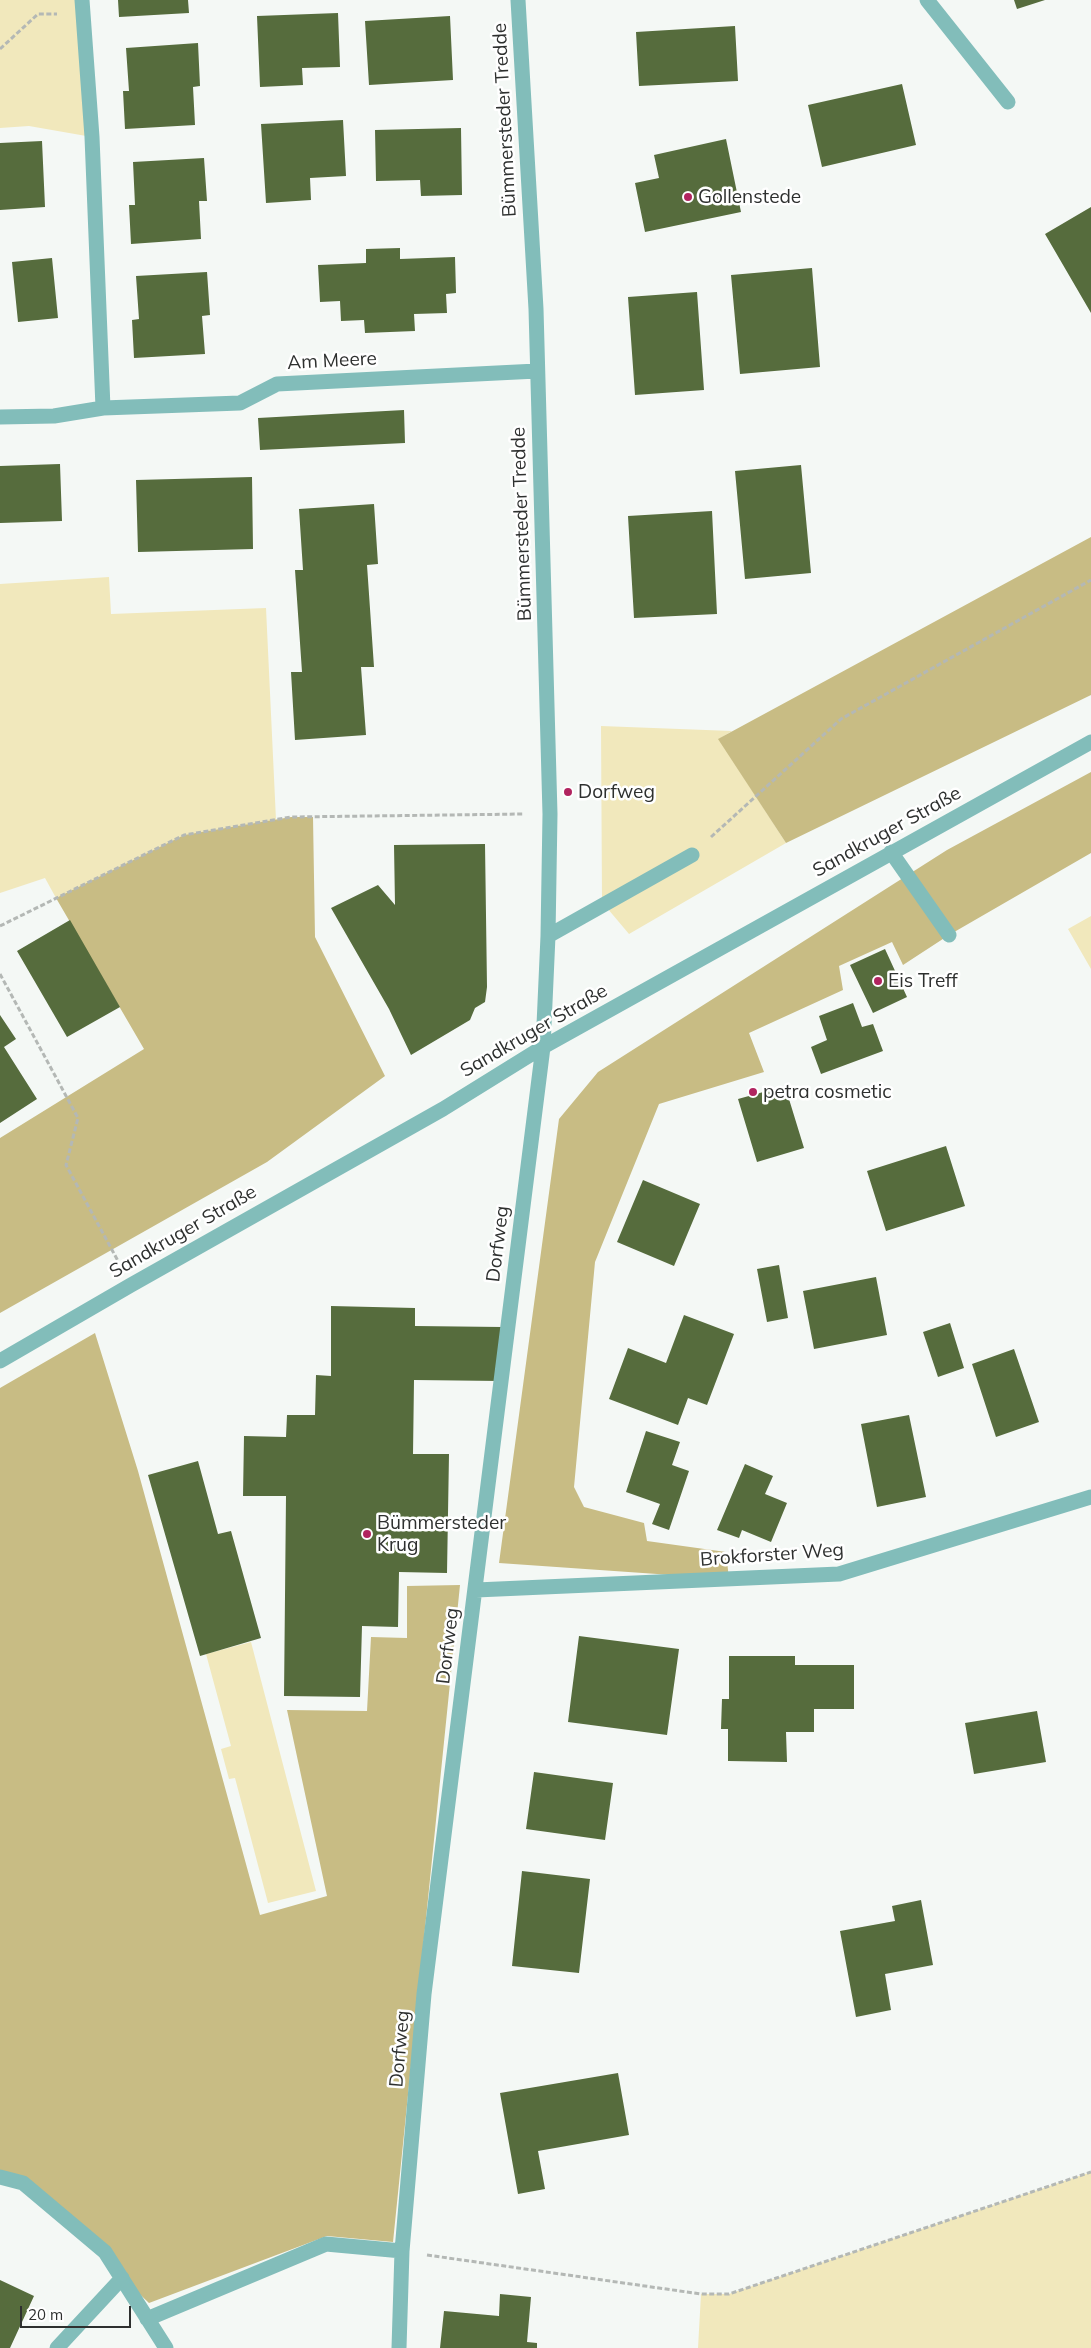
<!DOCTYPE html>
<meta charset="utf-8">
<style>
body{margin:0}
#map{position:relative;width:1091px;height:2348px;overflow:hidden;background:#f4f8f5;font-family:Mulish,sans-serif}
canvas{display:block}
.scale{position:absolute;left:20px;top:2306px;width:111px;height:22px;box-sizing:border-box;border:2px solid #2e302f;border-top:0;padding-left:6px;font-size:15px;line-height:18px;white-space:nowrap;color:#2e302f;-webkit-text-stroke:4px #fff;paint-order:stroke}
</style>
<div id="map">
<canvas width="1091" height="2348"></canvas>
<div class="scale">20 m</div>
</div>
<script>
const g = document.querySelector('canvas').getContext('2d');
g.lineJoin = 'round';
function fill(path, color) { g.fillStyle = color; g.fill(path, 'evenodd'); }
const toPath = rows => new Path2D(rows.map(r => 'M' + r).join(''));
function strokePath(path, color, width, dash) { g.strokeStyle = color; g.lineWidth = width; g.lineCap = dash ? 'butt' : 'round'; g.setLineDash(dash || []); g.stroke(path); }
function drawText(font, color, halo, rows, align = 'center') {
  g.font = font + ' Mulish,sans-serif'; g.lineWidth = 5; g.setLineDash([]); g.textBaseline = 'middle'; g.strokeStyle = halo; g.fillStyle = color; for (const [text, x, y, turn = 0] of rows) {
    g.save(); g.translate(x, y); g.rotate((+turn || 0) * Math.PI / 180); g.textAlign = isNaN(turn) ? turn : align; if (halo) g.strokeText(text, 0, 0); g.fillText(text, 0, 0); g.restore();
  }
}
fill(toPath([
 [0,0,82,0,92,137,29,126,0,128],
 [109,577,111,614,266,608,276,820,184,835,56,898,45,878,0,893,0,584],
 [601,726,732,731,719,739,786,843,629,934,602,902],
 [1091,916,1091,969,1068,929],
 [251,1642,316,1891,268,1903,235,1778,229,1779,221,1749,231,1746,206,1654],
 [1091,2172,1091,2348,698,2348,701,2294,729,2294]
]), '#f1e8bc');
fill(toPath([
 [1091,537,1091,695,786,843,718,739],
 [1091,772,1091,853,949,935,903,965,892,942,839,966,843,990,749,1033,764,1072,659,1104,595,1262,574,1487,584,1507,644,1523,647,1541,726,1552,729,1579,499,1563,559,1119,598,1072,947,850],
 [291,817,313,817,315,937,385,1076,267,1162,0,1313,0,1138,144,1049,56,898,184,835],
 [95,1333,138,1471,260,1915,327,1896,287,1710,367,1711,371,1637,407,1638,407,1586,460,1585,393,2242,327,2236,149,2303,23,2184,0,2177,0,1388]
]), '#c8bc84');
fill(toPath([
 [118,0,188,0,189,13,119,17],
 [1014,0,1045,0,1017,9],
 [338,13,340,67,302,68,303,85,260,87,257,16],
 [450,16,453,80,369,85,365,21],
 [735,26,738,81,639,86,636,32],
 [198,43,200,86,193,87,195,125,125,129,123,91,129,91,126,48],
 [902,84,916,145,822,167,808,105],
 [343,120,346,176,310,178,311,200,266,203,261,124],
 [461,128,462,195,421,196,420,180,376,181,375,130],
 [726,139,741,212,645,232,635,183,659,178,654,155],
 [42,141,45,207,0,210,0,143],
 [204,158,207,201,199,201,201,239,131,244,129,205,135,205,133,162],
 [1091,207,1091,313,1045,234],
 [400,248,400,259,455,257,456,293,446,294,447,313,414,314,415,331,365,333,364,320,341,321,340,301,320,302,318,265,366,263,366,249],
 [52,258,58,318,18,322,12,262],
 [812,268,820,367,740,374,731,275],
 [207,272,210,315,202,316,205,354,134,358,132,320,139,319,136,276],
 [697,292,704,390,635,395,628,297],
 [404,410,405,443,260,450,258,418],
 [60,464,62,521,0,523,0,466],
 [801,465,811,573,745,579,735,471],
 [252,477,253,549,138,552,136,480],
 [374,504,378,564,367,565,374,667,361,667,366,735,295,740,291,672,302,672,295,570,303,570,299,509],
 [712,511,717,614,634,618,628,516],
 [485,844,487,987,485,1002,475,1008,470,1020,411,1055,389,1009,331,908,378,885,395,905,394,845],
 [70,920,120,1007,67,1037,17,951],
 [885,949,907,997,873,1013,850,965],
 [853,1003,862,1027,873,1024,883,1051,821,1074,811,1047,827,1040,819,1016],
 [0,1015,16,1039,4,1047,37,1099,0,1123],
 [785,1086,804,1148,757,1162,738,1099],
 [946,1146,965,1206,886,1231,867,1171],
 [643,1180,700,1204,674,1266,617,1242],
 [779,1265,788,1318,767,1322,757,1269],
 [876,1277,887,1335,814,1349,803,1291],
 [331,1306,415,1308,415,1326,502,1327,500,1381,414,1380,413,1454,449,1454,447,1573,399,1572,398,1627,362,1626,360,1697,284,1696,286,1496,243,1496,244,1436,286,1437,287,1415,315,1415,316,1375,331,1376],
 [684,1315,734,1334,707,1405,688,1398,678,1425,609,1399,628,1348,666,1363],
 [950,1323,964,1368,938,1377,923,1332],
 [1014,1349,1039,1422,996,1437,972,1364],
 [909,1415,926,1497,877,1507,861,1424],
 [646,1431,680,1442,672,1465,689,1471,669,1530,652,1524,660,1504,626,1492],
 [198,1461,218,1534,231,1531,261,1638,200,1656,148,1475],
 [745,1464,773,1476,765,1494,787,1503,771,1542,742,1530,739,1538,717,1530],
 [579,1636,679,1649,667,1735,568,1722],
 [729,1656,795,1656,795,1665,854,1665,854,1709,814,1709,814,1732,786,1732,787,1762,728,1761,728,1729,721,1729,722,1699,729,1699],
 [1037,1711,1046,1762,974,1774,965,1723],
 [534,1772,613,1783,605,1840,526,1829],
 [522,1871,590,1879,579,1973,512,1966],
 [921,1900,933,1965,885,1974,891,2010,856,2017,840,1931,895,1921,892,1906],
 [618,2073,629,2135,538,2151,545,2189,518,2194,500,2093],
 [0,2280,34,2296,10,2348,0,2348],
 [500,2294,531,2297,527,2342,537,2343,537,2348,440,2348,444,2311,499,2316]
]), '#566c3d');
strokePath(toPath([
 [0,49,38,14,57,14],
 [711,837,841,719,1091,580],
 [0,926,184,835,291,817,524,814],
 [0,974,78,1118,66,1165,118,1261],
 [427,2255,701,2294,729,2294,1091,2172]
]), '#b4b8b5', 3, [5, 2.5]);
strokePath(toPath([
 [82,0,92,137,103,408,240,403,277,384,537,371],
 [927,0,1008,102],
 [0,417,54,416,103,408],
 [891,852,949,935],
 [548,936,692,855],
 [0,1361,131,1285,443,1109,543,1047,1091,742],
 [476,1590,839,1574,1091,1497],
 [0,2177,23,2183,105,2252,166,2348],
 [147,2319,326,2244,402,2251],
 [57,2348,122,2278],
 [399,2348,402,2251,424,1994,543,1047,548,936,550,814,536,309,518,0]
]), '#82bdba', 15);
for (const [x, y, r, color] of [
 [688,197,5,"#b1245f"],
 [568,792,5,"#b1245f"],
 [878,981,5,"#b1245f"],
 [753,1092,5,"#b1245f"],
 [367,1534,5,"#b1245f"]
]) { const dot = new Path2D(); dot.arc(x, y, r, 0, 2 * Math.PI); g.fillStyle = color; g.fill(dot); strokePath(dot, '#fff', 2); }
drawText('19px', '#2e302f', '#fff', [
 ["Bümmersteder Tredde",505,120,-93],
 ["Am Meere",332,361,-3],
 ["Bümmersteder Tredde",522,524,-92],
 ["Sandkruger Straße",887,832,-29],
 ["Sandkruger Straße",534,1031,-30],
 ["Sandkruger Straße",183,1232,-30],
 ["Dorfweg",498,1244,-83],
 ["Brokforster Weg",772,1555,-4],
 ["Dorfweg",448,1646,-83],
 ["Dorfweg",400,2049,-85]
]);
drawText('19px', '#2e302f', '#fff', [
 ["Gollenstede",698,197],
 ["Dorfweg",578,792],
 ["Eis Treff",888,981],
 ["petra cosmetic",763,1092],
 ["Bümmersteder",377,1523],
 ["Krug",377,1545]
], 'left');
</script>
